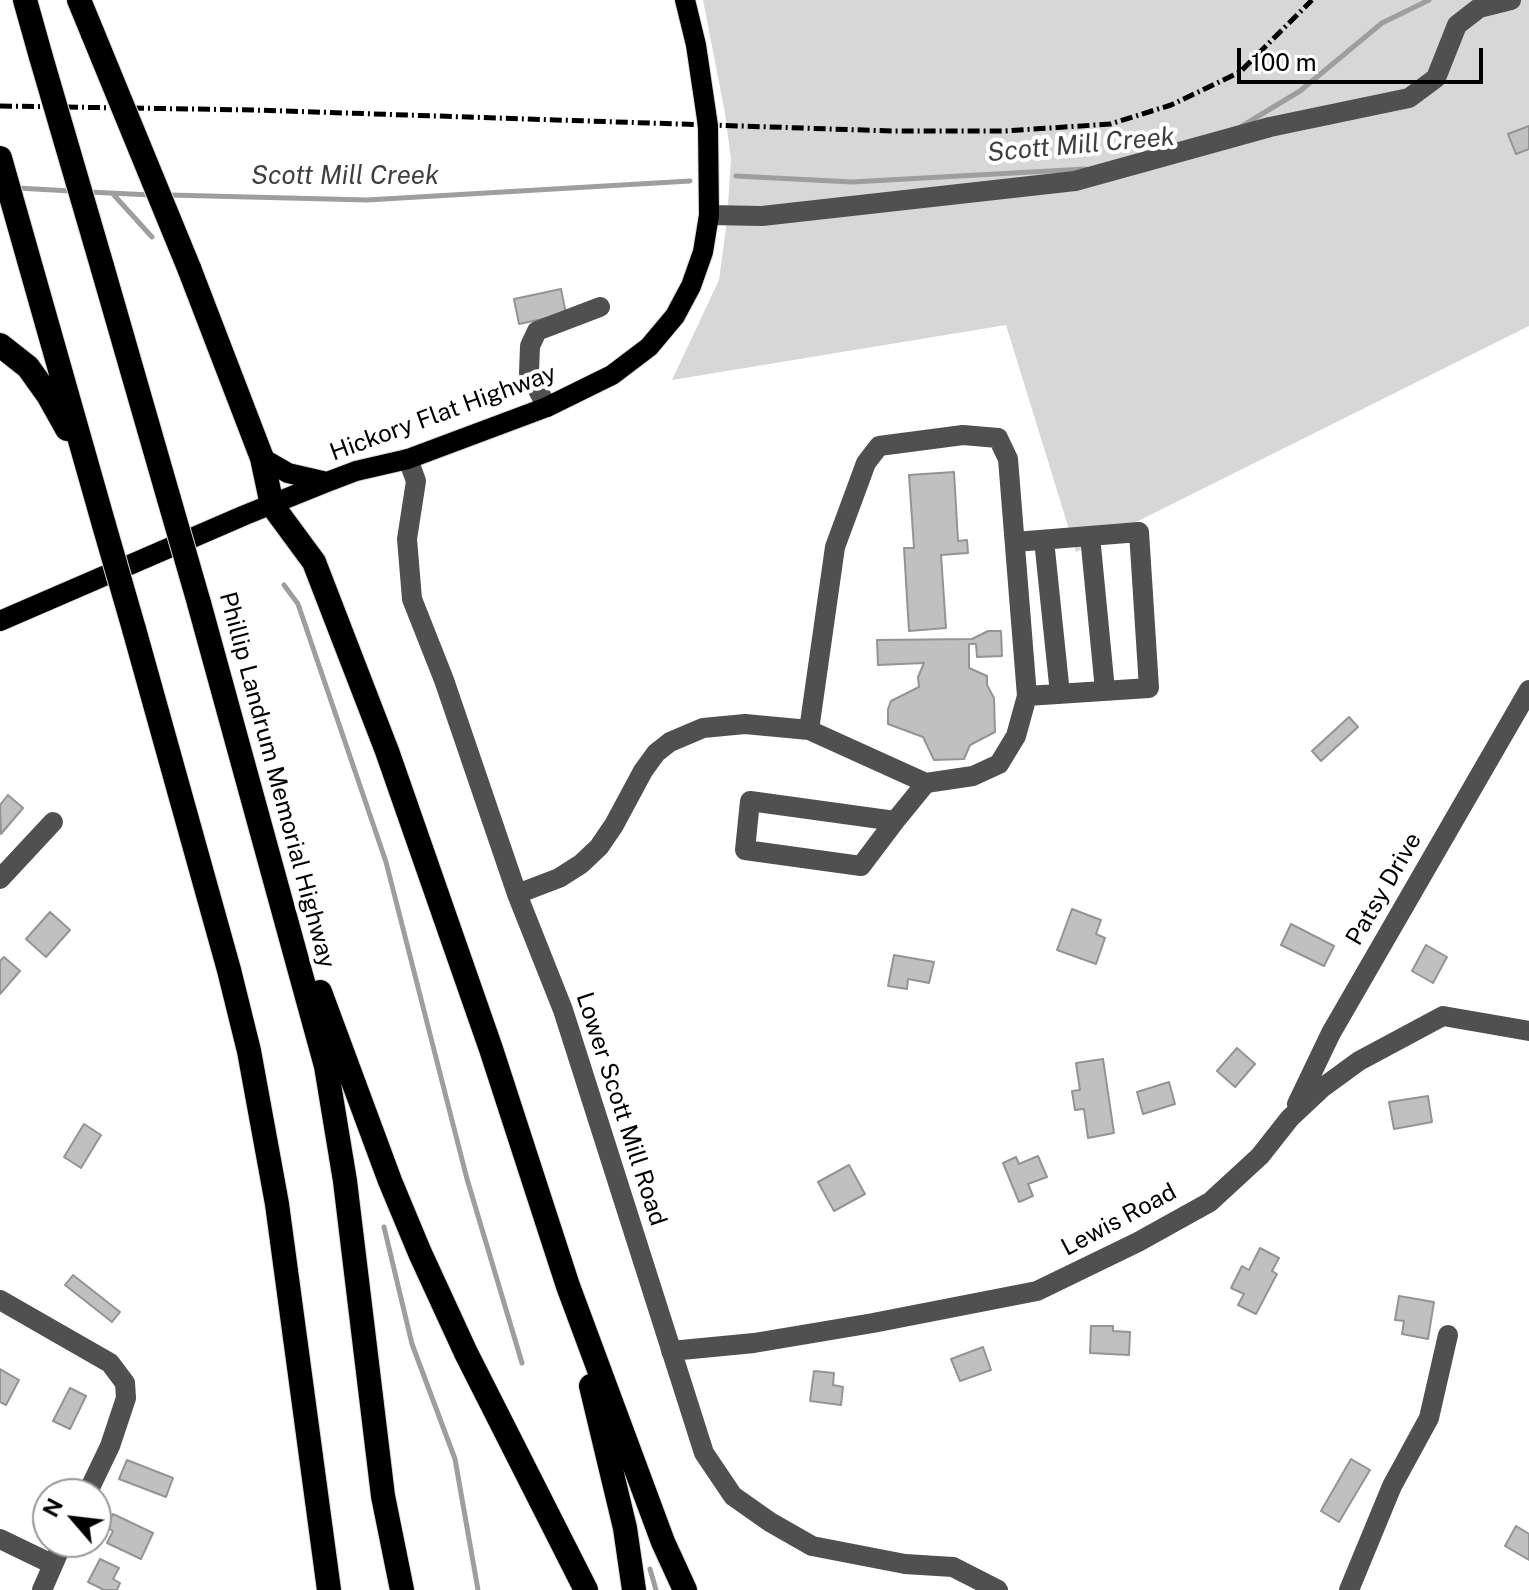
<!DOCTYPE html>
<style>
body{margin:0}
#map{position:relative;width:1529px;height:1590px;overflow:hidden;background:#fff;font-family:"Public Sans",sans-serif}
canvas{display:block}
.north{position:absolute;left:32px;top:1478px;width:80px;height:80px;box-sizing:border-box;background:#fff;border:2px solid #999;border-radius:50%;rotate:298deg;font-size:22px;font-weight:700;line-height:32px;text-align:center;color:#000}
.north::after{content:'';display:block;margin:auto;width:28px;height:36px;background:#000;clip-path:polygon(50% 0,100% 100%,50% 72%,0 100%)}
.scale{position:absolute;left:1237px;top:48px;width:246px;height:36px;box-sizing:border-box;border:4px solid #000;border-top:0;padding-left:10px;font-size:24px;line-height:28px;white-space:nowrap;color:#000;-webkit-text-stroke:6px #fff;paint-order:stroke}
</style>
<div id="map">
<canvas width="1529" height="1590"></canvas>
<div class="north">N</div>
<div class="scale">100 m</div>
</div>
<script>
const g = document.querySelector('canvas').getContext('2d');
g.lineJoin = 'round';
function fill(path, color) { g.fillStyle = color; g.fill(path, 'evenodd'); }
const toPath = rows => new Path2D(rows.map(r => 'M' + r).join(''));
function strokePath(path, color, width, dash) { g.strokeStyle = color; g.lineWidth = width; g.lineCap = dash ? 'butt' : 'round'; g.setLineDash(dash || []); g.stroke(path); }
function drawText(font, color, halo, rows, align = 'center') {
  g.font = font + ' "Public Sans",sans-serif'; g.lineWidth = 8; g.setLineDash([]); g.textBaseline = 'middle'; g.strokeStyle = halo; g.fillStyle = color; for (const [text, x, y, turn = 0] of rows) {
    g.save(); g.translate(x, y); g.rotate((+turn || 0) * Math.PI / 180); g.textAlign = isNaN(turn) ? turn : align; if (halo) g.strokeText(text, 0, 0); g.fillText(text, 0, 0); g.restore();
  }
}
fill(toPath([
 [703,0,1529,0,1529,326,1076,552,1006,325,672,380,719,280,727,220,731,159,725,113]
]), '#d7d7d7');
strokePath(toPath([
 [1242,126,1300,91,1382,23,1429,0],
 [736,176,852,182,1085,169],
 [17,188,71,191],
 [89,192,151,195],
 [113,194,152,237],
 [169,195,367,200,690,181],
 [284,585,298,604,386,862,467,1179,522,1363],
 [384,1227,412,1344,455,1459,478,1590],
 [650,1569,656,1590]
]), '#9e9e9e', 5);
const building = toPath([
 [1529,126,1529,149,1516,154,1508,134,1529,126],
 [561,289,566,314,519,324,514,299,561,289],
 [954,472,958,541,967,540,968,553,941,555,946,628,909,631,904,548,914,548,909,475,954,472],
 [988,631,1001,631,1002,656,977,657,976,644,969,644,969,668,987,676,987,685,994,698,995,732,970,745,964,759,934,760,923,737,888,724,888,709,891,701,919,687,918,677,924,663,878,665,877,640,972,639,988,631],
 [1349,717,1358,727,1321,761,1312,751,1349,717],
 [8,795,23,808,1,834,0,805,8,795],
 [1072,909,1101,920,1096,934,1105,938,1096,964,1057,950,1072,909],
 [50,912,70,930,46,957,26,939,50,912],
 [1291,924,1334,946,1324,966,1281,945,1291,924],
 [1426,945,1447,957,1433,983,1412,971,1426,945],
 [894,955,934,962,929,983,908,979,907,989,888,986,894,955],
 [4,957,20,971,0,994,0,961,4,957],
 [1237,1048,1255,1064,1235,1087,1217,1071,1237,1048],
 [1103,1059,1114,1133,1088,1138,1084,1109,1075,1110,1072,1091,1080,1090,1076,1063,1103,1059],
 [1169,1082,1175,1104,1143,1114,1137,1092,1169,1082],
 [1428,1096,1432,1122,1394,1129,1389,1102,1428,1096],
 [84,1124,101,1135,81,1168,64,1157,84,1124],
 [1038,1156,1047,1177,1028,1184,1033,1196,1019,1202,1003,1163,1016,1157,1019,1164,1038,1156],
 [849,1165,865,1194,834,1211,818,1182,849,1165],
 [1260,1248,1279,1258,1272,1271,1277,1274,1256,1314,1238,1305,1244,1294,1231,1288,1242,1266,1249,1270,1260,1248],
 [73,1275,120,1312,112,1322,65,1285,73,1275],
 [1399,1296,1434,1302,1428,1339,1402,1334,1404,1321,1395,1320,1399,1296],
 [1091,1326,1113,1326,1113,1331,1130,1332,1129,1355,1090,1353,1091,1326],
 [983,1347,991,1370,960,1381,951,1359,983,1347],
 [0,1369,19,1380,6,1405,0,1402,0,1369],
 [814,1371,834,1373,833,1385,843,1387,841,1405,810,1401,814,1371],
 [70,1388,86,1396,70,1429,53,1421,70,1388],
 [1351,1459,1370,1470,1339,1522,1321,1511,1351,1459],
 [127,1460,173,1478,166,1497,119,1479,127,1460],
 [113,1514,153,1533,141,1559,107,1543,113,1531,106,1527,113,1514],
 [1516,1526,1529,1534,1529,1560,1505,1546,1516,1526],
 [100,1559,119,1568,113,1579,120,1583,117,1590,104,1590,88,1582,100,1559]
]);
fill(building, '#c0c0c0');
strokePath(building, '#949494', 2);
const major = toPath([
 [262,458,288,473,327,482],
 [0,621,245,515,327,482,356,471,408,459,547,407,612,375,649,347,675,316,691,286,703,252,709,215,708,126,696,45,685,0]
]);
const highway = toPath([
 [25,0,41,57],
 [79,0,93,34],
 [0,158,104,525],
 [102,266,169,499],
 [189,268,262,458,272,505,314,562,387,751,491,1049,568,1286,663,1542,685,1590],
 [0,345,28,367,48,395,67,429],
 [199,603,326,1066,345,1181,383,1496,402,1590],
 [134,629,229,970,249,1051,277,1204,329,1590],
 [320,992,390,1181,420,1253,466,1353,586,1590],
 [591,1386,625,1528,634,1590]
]);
strokePath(major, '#dbdbdb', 22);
strokePath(highway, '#dbdbdb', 26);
strokePath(toPath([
 [709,215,762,216,1075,181,1270,127,1409,98,1436,78,1457,25,1479,8,1511,0],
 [547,407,529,373,530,346,537,331,600,307],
 [408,459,416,481,407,539,412,599,444,680,517,894,563,1010,704,1453,733,1496,770,1522,812,1546,905,1564,953,1567,998,1590],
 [1090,536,1105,690],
 [1044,540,1060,694],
 [1015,542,1139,532,1149,688,1027,696],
 [895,821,861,866,745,850,750,801,895,821,926,783],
 [0,879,53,822],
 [517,894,559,878,581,864,599,847,614,825,643,771,656,753,670,742,703,728,745,724,809,730,926,783,973,776,999,764,1016,736,1027,696,1008,459,998,438,963,435,879,446,866,463,835,547,809,730],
 [1297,1104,1331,1033,1529,690],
 [0,1300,110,1363,125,1383,126,1398,110,1446,87,1494],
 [671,1351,754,1343,873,1323,1037,1291,1138,1242,1210,1202,1260,1156,1290,1118,1322,1088,1359,1061,1443,1016,1529,1031],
 [0,1539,52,1564],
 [42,1590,63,1542],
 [1349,1590,1392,1486,1429,1418,1448,1335]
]), '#505050', 20);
strokePath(major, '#000', 20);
strokePath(highway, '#000', 24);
strokePath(toPath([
 [0,106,254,110,892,131,1005,131,1110,124,1171,105,1240,72,1312,0]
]), '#000', 5, [12, 4, 2, 4]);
const highwayBridge = toPath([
 [93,34,189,268],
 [41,57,102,266],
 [169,499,199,603],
 [104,525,134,629]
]);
strokePath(highwayBridge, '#dbdbdb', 26, []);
strokePath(highwayBridge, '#000', 24);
drawText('24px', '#000', '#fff', [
 ["Hickory Flat Highway",443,413,-20],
 ["Phillip Landrum Memorial Highway",277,780,75],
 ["Patsy Drive",1384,889,-60],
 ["Lower Scott Mill Road",621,1109,72],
 ["Lewis Road",1119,1220,-28]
]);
drawText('italic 26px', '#3f3f3f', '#fff', [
 ["Scott Mill Creek",1081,145,-5],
 ["Scott Mill Creek",345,176]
]);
</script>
